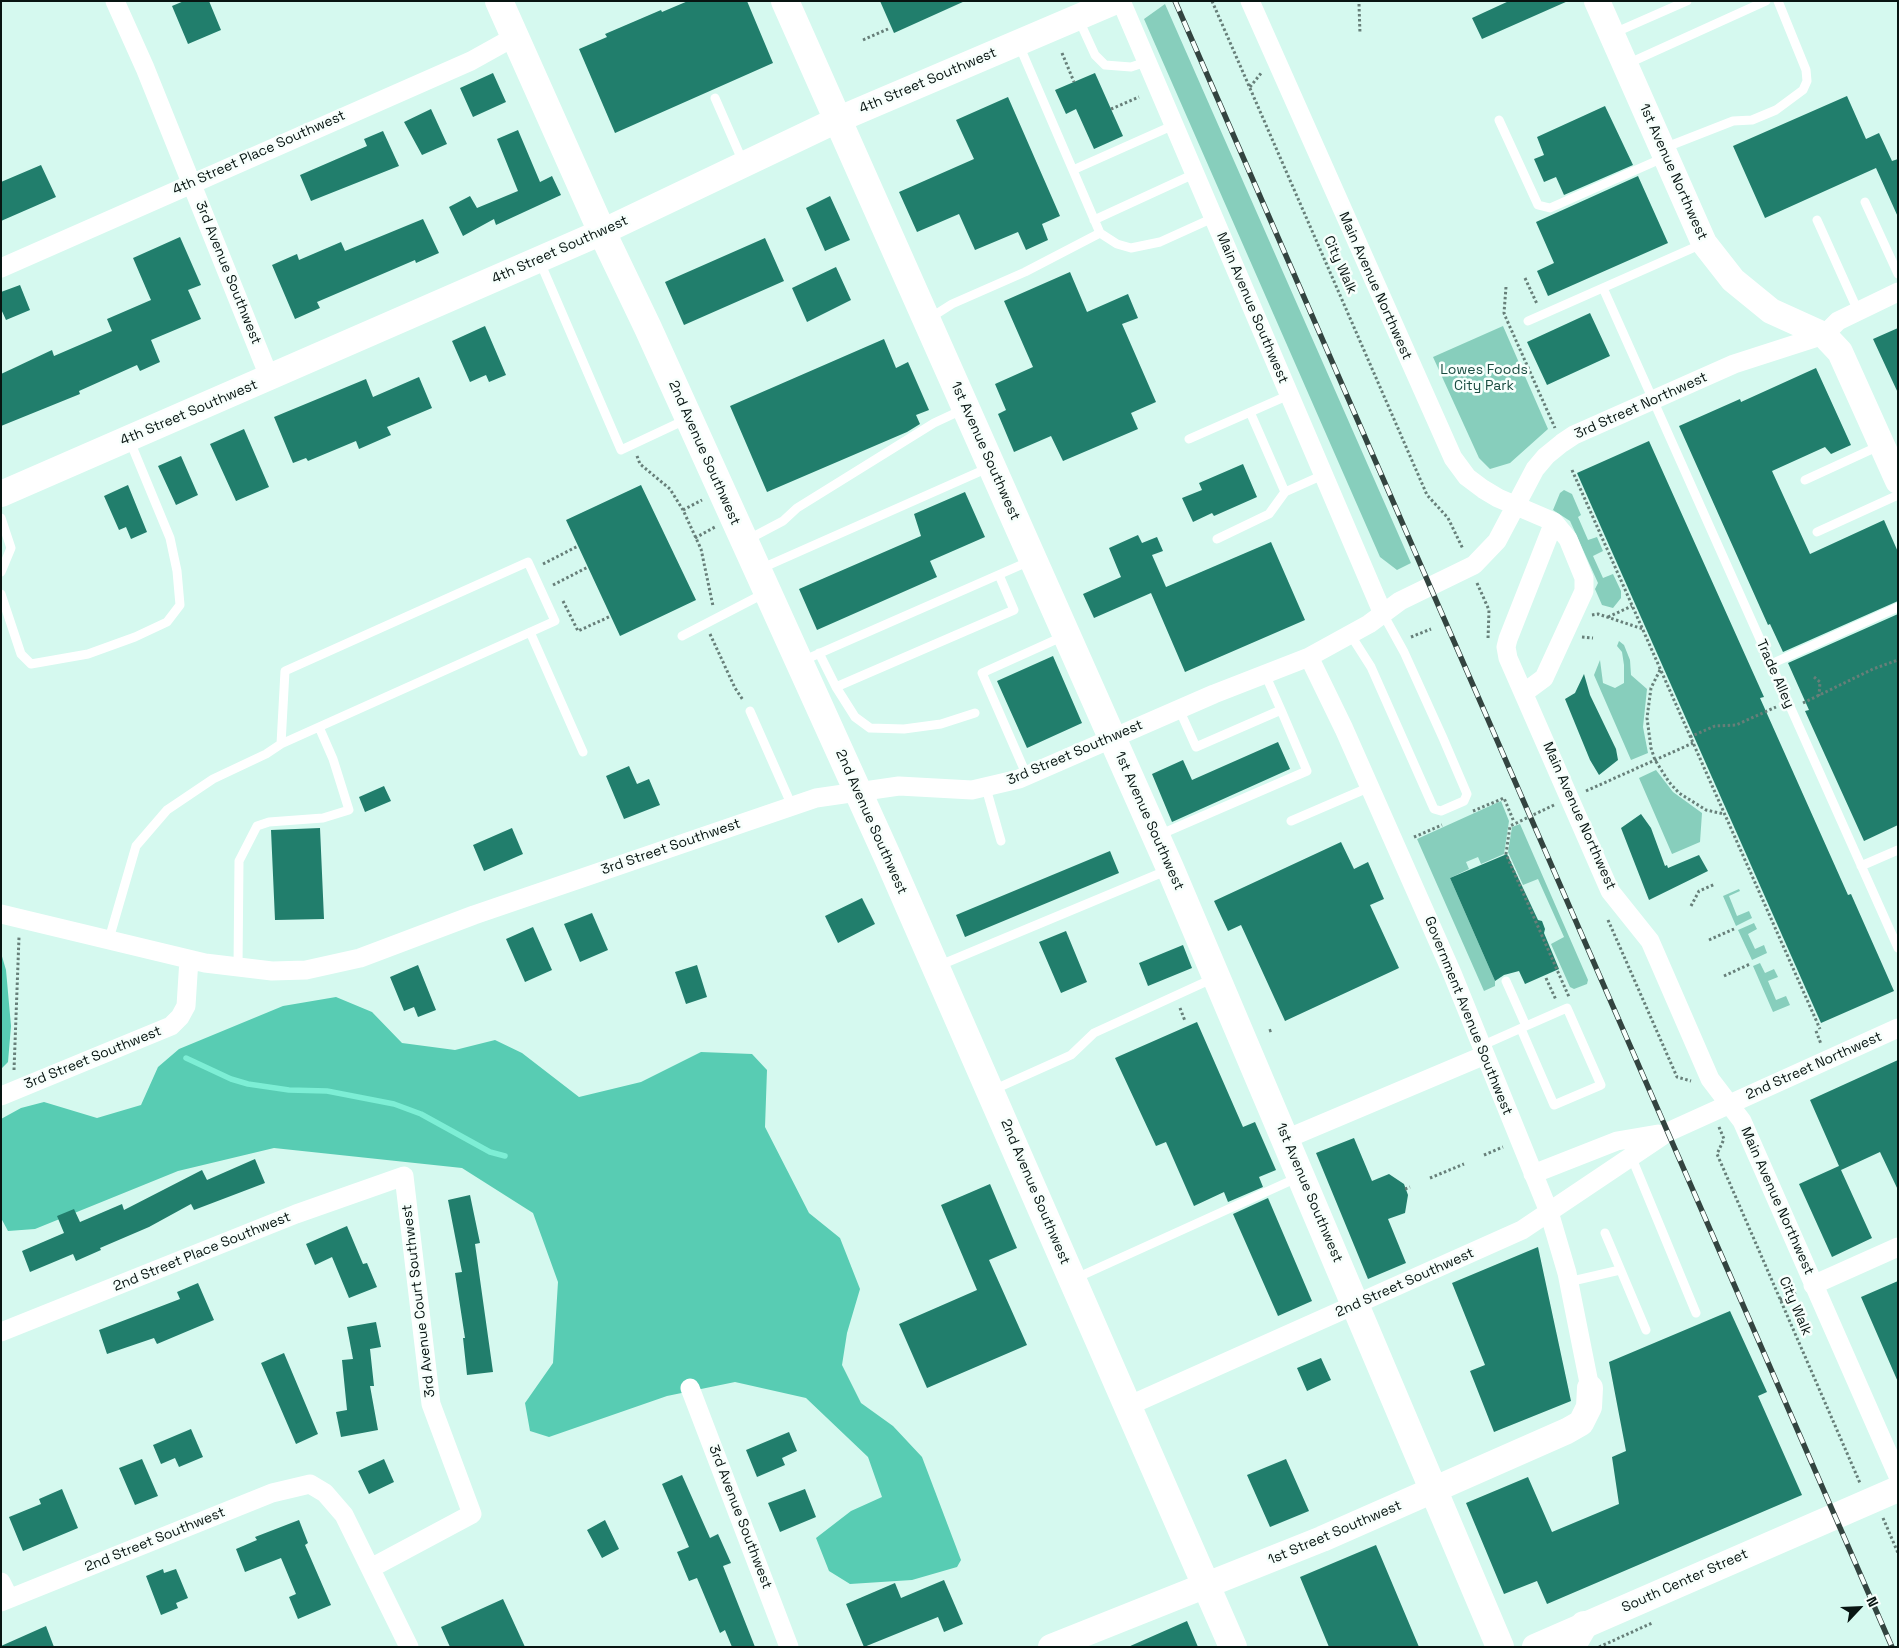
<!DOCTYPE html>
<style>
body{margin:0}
#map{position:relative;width:1899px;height:1648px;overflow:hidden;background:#d5f9ef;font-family:"Space Grotesk",sans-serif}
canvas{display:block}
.frame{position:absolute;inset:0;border:2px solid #081512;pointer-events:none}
.north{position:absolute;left:1834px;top:1583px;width:50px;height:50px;-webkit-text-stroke:4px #f7fffc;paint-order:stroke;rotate:65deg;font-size:14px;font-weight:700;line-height:20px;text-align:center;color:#081512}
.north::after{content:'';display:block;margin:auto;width:18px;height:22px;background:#081512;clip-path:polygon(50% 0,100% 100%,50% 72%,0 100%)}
</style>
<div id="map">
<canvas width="1899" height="1648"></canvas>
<div class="frame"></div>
<div class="north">N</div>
</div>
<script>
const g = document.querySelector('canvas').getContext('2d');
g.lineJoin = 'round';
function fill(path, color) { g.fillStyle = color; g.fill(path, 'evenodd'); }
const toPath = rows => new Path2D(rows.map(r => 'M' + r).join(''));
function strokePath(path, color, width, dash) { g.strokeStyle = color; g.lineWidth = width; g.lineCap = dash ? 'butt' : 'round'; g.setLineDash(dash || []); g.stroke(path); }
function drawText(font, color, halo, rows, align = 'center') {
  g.font = font + ' "Space Grotesk",sans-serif'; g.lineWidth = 5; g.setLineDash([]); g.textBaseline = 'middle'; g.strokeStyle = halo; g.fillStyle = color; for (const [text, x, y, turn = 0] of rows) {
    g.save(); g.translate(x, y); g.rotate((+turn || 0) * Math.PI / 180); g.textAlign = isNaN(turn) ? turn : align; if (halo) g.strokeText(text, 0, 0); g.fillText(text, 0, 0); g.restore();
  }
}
fill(toPath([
 [1165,4,1411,563,1397,570,1380,557,1144,19],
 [1503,326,1548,429,1510,463,1490,469,1479,458,1433,357],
 [1564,490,1572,494,1581,515,1578,517,1588,540,1597,537,1603,551,1593,556,1603,578,1613,574,1621,591,1621,598,1613,608,1602,605,1595,589,1598,583,1570,521,1553,510,1560,493],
 [1619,641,1624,645,1630,660,1631,675,1647,689,1643,727,1648,753,1631,760,1594,675,1600,660,1603,683,1615,688,1624,683,1624,665,1622,652,1617,646],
 [1656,770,1673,792,1702,813,1700,842,1672,854,1639,778],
 [1501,801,1509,821,1504,854,1481,864,1478,857,1466,862,1469,869,1450,878,1495,981,1495,986,1484,991,1417,839],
 [1520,824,1588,980,1587,984,1574,989,1570,987,1551,944,1564,937,1538,879,1523,885,1508,852,1512,827],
 [1739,889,1740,891,1729,896,1737,916,1749,911,1752,918,1736,926,1723,896],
 [1754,923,1757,929,1748,934,1755,949,1764,945,1767,953,1752,960,1738,930],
 [1760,963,1765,973,1774,969,1778,977,1768,981,1776,1000,1786,996,1790,1005,1773,1012,1753,966]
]), '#87cebc');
fill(toPath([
 [1,953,6,970,11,1026,8,1062,1,1069],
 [336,997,372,1012,402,1043,455,1050,495,1040,522,1053,579,1097,641,1082,701,1052,752,1054,767,1070,765,1127,809,1213,840,1238,860,1289,847,1333,842,1365,861,1403,893,1426,922,1457,961,1560,957,1567,912,1580,850,1584,829,1571,816,1538,851,1511,882,1497,868,1457,806,1398,735,1382,667,1396,549,1437,530,1431,525,1403,553,1363,558,1282,533,1213,462,1168,274,1148,178,1171,35,1229,8,1231,1,1218,1,1119,21,1108,44,1102,97,1118,141,1105,158,1067,179,1049,283,1006]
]), '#58ccb3');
strokePath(toPath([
 [186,1058,231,1079,248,1084,289,1090,327,1091,394,1104,421,1114,490,1152,505,1156]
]), '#7deed5', 5.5);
fill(toPath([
 [184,1,209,1,221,30,188,44,172,6],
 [688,1,747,1,773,63,615,133,579,49,607,37,605,34,661,10,662,12],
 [880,1,965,1,894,33],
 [1509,1,1568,1,1482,39,1472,18],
 [493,73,506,102,473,117,460,88],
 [1095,73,1123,136,1094,149,1076,109,1066,114,1055,90],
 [1847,96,1866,139,1879,133,1892,161,1898,159,1898,217,1876,168,1765,218,1733,146],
 [1008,97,1060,216,1042,224,1048,240,1026,250,1018,232,975,250,959,214,917,232,899,192,974,159,956,120],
 [1605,106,1633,165,1564,195,1556,177,1544,182,1534,159,1544,155,1537,137],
 [431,109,447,144,422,155,404,122],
 [518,130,540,182,552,176,561,195,496,225,494,219,463,236,449,207,470,196,477,208,518,191,497,139],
 [383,131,399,166,311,201,300,175,367,146,364,139],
 [41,165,56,197,1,221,1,182],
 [1638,176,1668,243,1548,296,1537,271,1554,263,1536,222],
 [830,196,850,240,825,251,806,208],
 [423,219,439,253,416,263,415,260,317,302,320,308,295,319,272,265,297,254,299,260,341,242,345,251],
 [180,237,201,285,188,290,201,319,151,340,160,362,140,371,137,365,79,391,80,394,1,426,1,374,52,350,54,356,112,331,107,319,151,300,133,258],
 [765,238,784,281,684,325,665,282],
 [836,267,851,300,807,322,792,288],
 [1070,272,1087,312,1128,294,1138,318,1122,324,1156,402,1131,413,1138,429,1063,461,1051,436,1014,452,998,414,1006,410,995,384,1033,367,1004,301],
 [20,285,30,310,6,320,1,309,1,292],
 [1590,313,1610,356,1547,385,1527,342],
 [485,326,506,375,489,382,486,375,470,382,452,341],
 [1898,328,1898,393,1873,339],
 [884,339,896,368,908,362,929,410,916,415,920,424,907,432,767,492,730,406],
 [1816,368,1851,445,1831,454,1825,447,1772,471,1810,554,1884,520,1898,552,1898,601,1783,652,1770,624,1768,625,1679,426,1740,399,1741,402],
 [419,377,432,408,387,427,391,435,359,449,356,441,308,461,306,458,293,463,274,417,366,379,373,397],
 [244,429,269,487,236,501,210,444],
 [1649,441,1764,697,1760,698,1848,895,1851,894,1894,991,1821,1023,1577,473],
 [181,456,198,495,176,505,158,466],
 [1243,464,1257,497,1214,516,1212,513,1193,522,1182,498,1202,490,1199,483],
 [128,485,147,532,131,539,126,527,119,530,104,496],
 [641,485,696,600,620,636,566,520],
 [965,492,985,537,930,561,937,577,817,630,799,589,921,536,914,514],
 [1138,535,1142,543,1157,537,1163,551,1152,555,1166,587,1271,542,1305,620,1185,672,1151,593,1094,618,1083,594,1121,577,1109,548],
 [1898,614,1898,825,1864,841,1805,711,1809,710,1788,663],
 [1053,656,1082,723,1027,748,997,681],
 [1584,674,1590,695,1616,749,1618,760,1599,775,1590,760,1565,699,1575,693],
 [1278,742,1290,769,1172,822,1152,774,1183,760,1192,780],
 [629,766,637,784,649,779,660,805,624,819,606,776],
 [384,786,391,801,365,812,359,797],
 [1641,814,1651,828,1665,866,1667,865,1668,868,1699,855,1708,871,1649,900,1621,828],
 [320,828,324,919,275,920,271,830],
 [512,828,523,854,484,871,473,845],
 [1341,842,1354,869,1368,862,1384,899,1370,905,1399,968,1285,1021,1241,925,1228,931,1214,901],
 [1110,851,1119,873,965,937,956,915],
 [1507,854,1538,920,1542,921,1545,929,1544,933,1559,969,1525,984,1519,971,1504,975,1495,981,1450,878],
 [862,898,875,924,838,943,825,916],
 [592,913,608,950,580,962,564,924],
 [533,927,552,970,525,982,506,939],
 [1066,931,1087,982,1061,993,1039,942],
 [1183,945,1192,968,1148,986,1139,963],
 [418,965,436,1010,418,1017,414,1007,404,1011,390,977],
 [697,965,707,997,686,1004,675,972],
 [1197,1022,1243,1127,1255,1122,1276,1170,1259,1177,1263,1187,1228,1202,1224,1192,1194,1206,1166,1142,1156,1146,1115,1058],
 [1898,1060,1898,1190,1880,1152,1841,1170,1872,1238,1832,1257,1799,1184,1839,1166,1810,1100],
 [1354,1138,1372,1181,1389,1174,1404,1184,1408,1195,1405,1213,1388,1219,1406,1263,1368,1279,1316,1153],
 [255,1159,265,1183,194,1210,191,1204,149,1227,100,1248,101,1250,76,1261,73,1254,30,1272,22,1251,64,1233,57,1216,74,1209,80,1222,122,1204,124,1210,202,1170,207,1180],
 [990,1184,1017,1248,989,1260,1027,1345,927,1388,899,1324,977,1290,941,1205],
 [470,1195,480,1243,475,1244,493,1372,467,1375,463,1338,465,1338,455,1273,462,1272,448,1200],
 [1268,1198,1312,1301,1278,1316,1233,1214],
 [347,1226,363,1264,367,1263,377,1287,349,1298,332,1257,315,1265,306,1244],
 [1538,1247,1571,1401,1494,1432,1470,1371,1485,1365,1452,1283],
 [1898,1281,1898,1382,1861,1297],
 [198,1283,214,1320,157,1344,154,1338,107,1354,99,1330,180,1299,177,1292],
 [1730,1311,1767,1392,1758,1396,1802,1495,1547,1604,1537,1581,1504,1594,1466,1503,1528,1477,1552,1532,1619,1504,1612,1457,1626,1451,1609,1362],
 [376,1322,381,1347,370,1349,374,1386,370,1386,378,1430,341,1437,336,1412,347,1410,342,1360,353,1359,347,1327],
 [284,1353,318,1434,296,1444,261,1363],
 [1321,1358,1331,1380,1307,1391,1297,1368],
 [191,1429,203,1457,179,1467,175,1458,161,1464,153,1445],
 [789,1432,797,1451,782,1458,785,1465,757,1477,746,1450],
 [142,1459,158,1496,135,1505,119,1468],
 [384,1459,394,1482,369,1494,358,1471],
 [1286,1459,1309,1511,1270,1527,1247,1475],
 [682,1475,710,1538,718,1534,731,1563,723,1566,755,1647,732,1647,725,1630,720,1633,697,1578,689,1581,677,1552,689,1547,662,1484],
 [62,1489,78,1528,23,1551,9,1517,41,1504,39,1499],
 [805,1489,816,1517,780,1532,768,1503],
 [299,1520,308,1543,305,1545,331,1605,298,1619,289,1597,296,1594,281,1558,245,1572,236,1549,257,1540,255,1537],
 [605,1520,619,1549,602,1558,587,1530],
 [1376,1545,1419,1647,1329,1647,1300,1577],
 [163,1569,164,1573,176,1569,188,1598,176,1603,178,1608,161,1615,146,1576],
 [944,1580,963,1624,944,1632,938,1617,864,1647,846,1604,895,1583,901,1598],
 [503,1599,525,1647,450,1647,441,1627],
 [1187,1621,1198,1647,1128,1647],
 [46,1626,54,1647,1,1647,1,1646]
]), '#217e6c');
strokePath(toPath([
 [1212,1,1427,495,1448,518,1463,549],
 [1359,4,1360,34],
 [863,40,888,29],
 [1062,53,1074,82],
 [1250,87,1262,72],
 [1111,109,1139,97],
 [1525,278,1537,304],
 [1506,287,1504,313,1506,318,1555,428],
 [637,456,640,464,670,489,683,510,701,549,713,606],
 [1572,470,1820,1029],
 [683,510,702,500],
 [695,538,715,527],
 [543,564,578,546],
 [1477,583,1489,610,1488,639],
 [553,585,588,567],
 [563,601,578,631,611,616],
 [1592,615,1598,614,1643,629],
 [1608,617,1632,606],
 [710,634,735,688,743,700],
 [1411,637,1431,629],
 [1582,637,1593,638],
 [1660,670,1651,688,1647,718,1651,748,1655,760,1669,782,1679,793,1706,810,1724,814],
 [1814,677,1820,682,1819,696],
 [1803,703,1873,669,1898,660],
 [1690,737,1715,726,1736,725,1776,707],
 [1586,791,1693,743],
 [1554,805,1510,826,1506,854,1569,997],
 [1473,811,1504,798,1514,822],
 [1414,837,1442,825],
 [1691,906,1699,891,1715,884],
 [1608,920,1677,1077,1691,1081],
 [1709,940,1734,929],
 [1724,976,1750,964],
 [1546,978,1556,1000],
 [1180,1008,1185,1021],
 [1269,1031,1272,1030],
 [1816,1031,1821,1044],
 [14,1070,19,937],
 [1719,1127,1724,1139,1717,1154,1860,1483],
 [1484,1155,1503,1147],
 [1430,1178,1464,1164],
 [1405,1189,1410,1187],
 [1780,1300,1797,1292],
 [1883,1518,1898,1553],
 [1599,1647,1652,1623]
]), '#677f79', 3, [2.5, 2.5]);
strokePath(toPath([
 [1079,20,1095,55,1105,65,1131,67,1146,62],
 [1614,33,1687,1],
 [1627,64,1766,1],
 [715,98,743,162],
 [1499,120,1538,205,1550,208,1663,158],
 [1664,148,1733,121,1752,120,1776,110,1803,90,1807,81,1806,70,1778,1],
 [1073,170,1174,125],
 [1865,202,1898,274],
 [1094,220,1194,174],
 [1817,220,1858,311],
 [1100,233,1117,244,1131,248,1160,242,1213,218],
 [540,262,621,450,685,420],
 [1603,288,1898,948],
 [930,318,952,304,1025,272,1100,233,1019,45],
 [1528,321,1702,244],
 [1250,412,1285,492],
 [1189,439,1289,395],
 [1805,480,1879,446],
 [1,518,11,548,1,572],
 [1817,532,1898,495],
 [1217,539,1269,514,1285,492,1323,475],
 [747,540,783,521,797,508,934,423,964,409],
 [760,569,988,468],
 [1,594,21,654,31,664,88,654,135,637,167,622,180,605,177,571,170,538,129,439],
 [530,632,583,752],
 [1350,634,1371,667,1434,809,1441,811,1464,801,1467,794,1443,738,1404,652,1383,614],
 [682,636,765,593],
 [819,653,836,687,855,717,870,728,904,729,941,724,975,713],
 [802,661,1030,561],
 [1771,664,1898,607],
 [836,687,1014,610,999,575],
 [1179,709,1196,747,1281,710,1265,674],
 [750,711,792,806],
 [1027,776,982,673,1064,636],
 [986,788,1001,841],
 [1291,821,1370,787],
 [1159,835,1307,771,1281,710],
 [1861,866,1898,850],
 [109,939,136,846,167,810,213,779,266,754,281,744,285,671,528,562,555,621,281,744],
 [938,966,1168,870],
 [238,967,239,861,257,826,269,822,323,818,349,810,333,759,319,727],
 [1506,981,1526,1026],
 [1481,1046,1526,1026,1567,1008,1601,1085,1554,1105,1521,1029],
 [993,1090,1071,1055,1094,1033,1214,978],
 [1631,1156,1696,1313],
 [1605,1233,1646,1330],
 [1074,1279,1299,1177],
 [1568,1282,1620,1270]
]), '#fff', 9);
strokePath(toPath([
 [115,1,145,68,270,379],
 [1121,1,1383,614],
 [1250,1,1453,458,1467,477,1483,489,1498,498,1554,522,1568,539,1584,578,1584,591,1544,678,1525,692],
 [1,268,471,61,516,36],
 [1554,522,1508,639,1506,647,1508,658,1610,891,1650,941,1710,1079,1742,1121,1898,1476],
 [1309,657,1344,729,1452,973,1549,1212,1567,1273,1590,1388],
 [1,914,205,963,272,971,306,970,360,958,474,915,816,798,899,786,972,790,1019,779,1214,694,1309,657,1369,624,1400,601,1474,565,1497,541,1535,469,1546,456,1562,443,1574,435,1734,364,1824,335,1838,321,1898,292],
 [1,1096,171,1026,180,1017,186,1006,189,959],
 [1286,1139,1485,1055],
 [1533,1174,1617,1141,1658,1134],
 [1813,1285,1898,1247],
 [1,1332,296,1214,404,1176,431,1404,472,1514,371,1568],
 [690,1388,789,1647],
 [1128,1406,1522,1230,1668,1132,1898,1028],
 [1,1582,9,1598],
 [1,1602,272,1493,310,1484,325,1493,344,1515,409,1647]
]), '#fff', 19);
strokePath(toPath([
 [1597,1,1704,243,1733,280,1771,311,1824,335,1840,352,1898,481],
 [1,494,602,232,837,120,1116,1],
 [1051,1647,1322,1539,1567,1431,1581,1423,1589,1407,1590,1388],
 [1535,1647,1898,1489]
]), '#fff', 26);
strokePath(toPath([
 [499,1,602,232,648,328,888,858,1233,1647],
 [785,1,1170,868,1500,1647],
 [1571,1647,1584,1625]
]), '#fff', 28);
const rail = toPath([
 [1175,1,1892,1647]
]);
strokePath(rail, '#334440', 5.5);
strokePath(rail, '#f7fffc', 4, [11]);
drawText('14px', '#081512', '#f7fffc', [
 ["4th Street Southwest",928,81,-23],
 ["4th Street Place Southwest",259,153,-24],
 ["1st Avenue Northwest",1673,172,66],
 ["4th Street Southwest",560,250,-24],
 ["City Walk",1340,265,66],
 ["3rd Avenue Southwest",228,273,68],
 ["Main Avenue Northwest",1375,286,66],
 ["Main Avenue Southwest",1252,308,67],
 ["3rd Street Northwest",1641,406,-24],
 ["4th Street Southwest",189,413,-23],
 ["1st Avenue Southwest",985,451,66],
 ["2nd Avenue Southwest",704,453,66],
 ["Trade Alley",1775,674,66],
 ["3rd Street Southwest",1075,753,-23],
 ["Main Avenue Northwest",1579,816,66],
 ["1st Avenue Southwest",1149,821,66],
 ["2nd Avenue Southwest",871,822,66],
 ["3rd Street Southwest",671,847,-19],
 ["Government Avenue Southwest",1468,1016,68],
 ["3rd Street Southwest",93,1058,-22],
 ["2nd Street Northwest",1814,1066,-24],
 ["2nd Avenue Southwest",1035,1192,67],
 ["1st Avenue Southwest",1309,1193,67],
 ["Main Avenue Northwest",1777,1201,66],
 ["2nd Street Place Southwest",202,1252,-22],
 ["2nd Street Southwest",1405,1283,-24],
 ["3rd Avenue Court Southwest",419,1301,-97],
 ["City Walk",1795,1306,67],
 ["3rd Avenue Southwest",740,1517,69],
 ["1st Street Southwest",1335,1533,-23],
 ["2nd Street Southwest",155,1540,-22],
 ["South Center Street",1685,1581,-24]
]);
drawText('14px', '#1a4c41', '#f7fffc', [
 ["Lowes Foods",1484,370],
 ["City Park",1484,386]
]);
</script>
